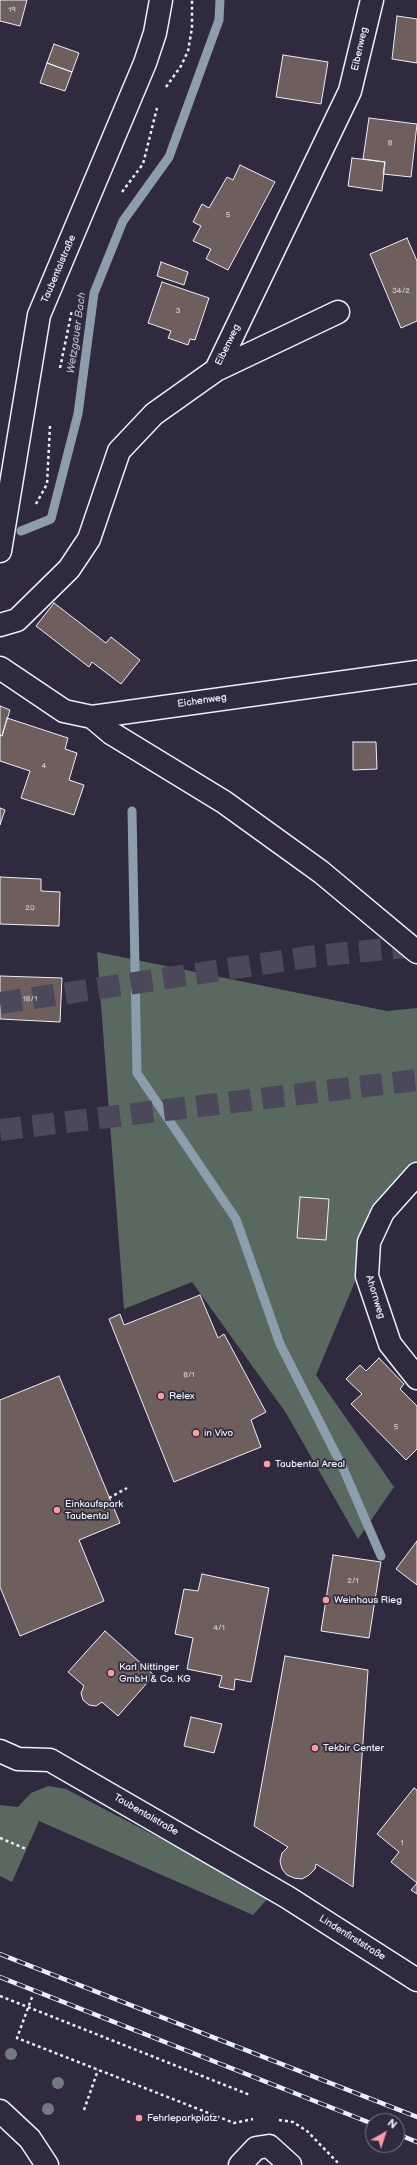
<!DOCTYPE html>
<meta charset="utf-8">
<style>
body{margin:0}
#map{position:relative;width:417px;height:2165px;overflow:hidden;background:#2f2a3d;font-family:"Balsamiq Sans",sans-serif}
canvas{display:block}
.north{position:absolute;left:365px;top:2113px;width:40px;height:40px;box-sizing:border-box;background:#2f2a3d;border:1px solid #797a88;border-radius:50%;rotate:39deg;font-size:11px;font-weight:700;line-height:16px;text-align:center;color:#e8f1f8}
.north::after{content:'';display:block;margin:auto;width:14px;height:18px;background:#ff9aa2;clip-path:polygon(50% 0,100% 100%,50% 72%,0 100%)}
</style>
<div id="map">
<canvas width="417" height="2165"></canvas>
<div class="north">N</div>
</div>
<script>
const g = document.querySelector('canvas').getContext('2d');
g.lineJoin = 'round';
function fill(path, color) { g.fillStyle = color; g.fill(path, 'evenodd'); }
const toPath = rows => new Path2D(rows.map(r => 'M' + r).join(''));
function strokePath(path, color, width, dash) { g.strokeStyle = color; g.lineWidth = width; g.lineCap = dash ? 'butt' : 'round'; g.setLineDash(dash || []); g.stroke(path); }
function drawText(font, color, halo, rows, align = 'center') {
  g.font = font + ' "Balsamiq Sans",sans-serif'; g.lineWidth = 3.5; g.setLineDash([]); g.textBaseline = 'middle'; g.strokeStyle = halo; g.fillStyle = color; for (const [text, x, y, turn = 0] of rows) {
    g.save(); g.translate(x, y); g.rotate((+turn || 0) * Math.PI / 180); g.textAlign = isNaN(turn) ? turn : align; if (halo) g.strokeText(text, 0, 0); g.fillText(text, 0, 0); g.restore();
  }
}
fill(toPath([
 [97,952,387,1011,417,1008,417,1187,374,1236,316,1375,394,1487,358,1539,286,1413,192,1282,124,1309],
 [48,1786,66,1789,270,1896,253,1915,39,1821,12,1882,0,1876,0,1805,18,1807,31,1793]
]), '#596960');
strokePath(toPath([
 [21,531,51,519,78,414,94,293,123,221,169,157,219,20,220,0],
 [132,811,137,1073,236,1219,280,1344,343,1468,381,1556]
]), '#8c9dac', 9);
const building = toPath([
 [0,0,27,0,20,26,0,21,0,0],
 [397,16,417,19,417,63,392,59,397,16],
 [54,44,79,53,72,72,47,63,54,44],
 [283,55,328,62,321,104,276,97,283,55],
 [47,63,72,72,65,91,40,83,47,63],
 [369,118,417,124,411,177,383,174,385,162,363,159,369,118],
 [352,158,385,162,382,191,348,186,352,158],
 [240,165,275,182,228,270,206,259,211,249,193,241,201,226,193,222,202,204,209,208,227,177,233,180,240,165],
 [407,238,417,261,417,321,401,328,370,254,407,238],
 [161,262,188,272,184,285,157,276,161,262],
 [162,282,209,298,195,340,190,339,188,345,168,338,171,331,148,323,162,282],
 [54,603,106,643,111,637,140,660,121,684,92,662,89,667,36,626,54,603],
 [0,706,10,710,2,736,0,735,0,706],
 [7,718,68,738,65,749,77,753,69,780,84,785,74,815,21,798,30,771,0,761,0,735,2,736,7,718],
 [353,742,376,742,377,769,353,770,353,742],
 [0,808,5,810,0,825,0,808],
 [0,877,41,879,41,891,60,892,59,926,0,924,0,877],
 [0,976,62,978,60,1022,0,1019,0,976],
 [300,1197,329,1199,326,1240,297,1238,300,1197],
 [200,1295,218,1338,224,1334,266,1412,251,1420,261,1447,174,1482,109,1319,120,1314,124,1325,200,1295],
 [379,1358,404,1384,400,1389,417,1406,417,1449,406,1460,351,1404,362,1394,346,1379,360,1365,366,1371,379,1358],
 [59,1376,120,1523,79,1540,104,1601,20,1636,0,1587,0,1400,59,1376],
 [417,1541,417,1585,396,1569,417,1541],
 [333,1555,381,1562,369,1638,321,1631,333,1555],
 [202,1574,269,1588,251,1682,235,1679,234,1690,219,1687,222,1676,187,1669,193,1638,175,1634,184,1589,198,1591,202,1574],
 [105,1631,154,1675,118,1716,102,1702,96,1706,89,1705,83,1700,81,1693,84,1686,68,1672,105,1631],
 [285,1656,368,1670,353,1887,316,1864,315,1869,309,1875,302,1879,294,1878,287,1875,282,1869,280,1861,282,1853,288,1847,254,1826,285,1656],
 [191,1717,222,1724,214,1753,184,1746,191,1717],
 [414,1788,417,1790,417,1894,411,1890,417,1883,391,1862,399,1852,377,1834,414,1788]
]);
fill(building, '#6f5f5c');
strokePath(building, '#e8f1f8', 1);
strokePath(toPath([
 [0,1130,417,1080]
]), '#4b4859', 22, [22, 11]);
strokePath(toPath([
 [0,1003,315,956,417,946]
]), '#4b4859', 22, [22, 11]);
const minor = toPath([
 [216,370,338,312],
 [0,551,39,315,145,63,155,33,161,0],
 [0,625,17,620,69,569,89,539,119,451,154,414,216,370,350,91,372,0],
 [0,668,64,711,92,717,417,672],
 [92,717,111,733,224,802,321,872,417,952],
 [417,1174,383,1212,369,1242,367,1276,390,1344,417,1378],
 [0,1751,18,1759,50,1760,287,1897,417,1980],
 [0,2111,30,2139,47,2165],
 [240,2165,256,2148,269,2146,290,2165]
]);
strokePath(minor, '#e8f1f8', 25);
strokePath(toPath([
 [166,87,181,66,188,51,192,28,192,0],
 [122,192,143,164,157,108],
 [60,368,72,310],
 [36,504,47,484,50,426],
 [109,1498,127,1488],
 [0,1838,26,1849],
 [0,1996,250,2095],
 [32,1997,17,2038,234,2123,253,2119],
 [84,2110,98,2070],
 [279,2120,293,2122,307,2131,340,2165]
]), '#e8f1f8', 2.5, [3, 3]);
strokePath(minor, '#2f2a3d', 22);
const rail = toPath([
 [0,1954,417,2117],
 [0,1977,373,2124],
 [397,2134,417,2142]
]);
strokePath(rail, '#e8f1f8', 4.5);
strokePath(rail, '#2f2a3d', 3, [9]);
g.fillStyle = '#757a82';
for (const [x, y] of [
 [11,2054],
 [58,2083],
 [48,2109]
]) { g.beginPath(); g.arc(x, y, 6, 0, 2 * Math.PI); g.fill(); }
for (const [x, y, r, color] of [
 [161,1396,4,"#ff9aa2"],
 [196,1433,4,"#ff9aa2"],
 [267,1464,4,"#ff9aa2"],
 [57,1510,4,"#ff9aa2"],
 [326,1600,4,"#ff9aa2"],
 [111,1673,4,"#ff9aa2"],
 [315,1748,4,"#ff9aa2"],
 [139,2118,4,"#ff9aa2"]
]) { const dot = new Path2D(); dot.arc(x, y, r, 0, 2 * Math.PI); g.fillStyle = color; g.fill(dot); strokePath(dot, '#2f2a3d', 1.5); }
drawText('8px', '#caccd1', null, [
 ["19",12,10],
 ["8",390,143],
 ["5",228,215],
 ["34/2",401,291],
 ["3",178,311],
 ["4",44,766],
 ["20",30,908],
 ["18/1",30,999],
 ["8/1",189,1375],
 ["5",396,1427],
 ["2/1",353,1581],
 ["4/1",219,1628],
 ["1",402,1843]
]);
drawText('10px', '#e8f1f8', '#2f2a3d', [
 ["Eibenweg",360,49,-77],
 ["Taubentalstraße",59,269,-67],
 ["Eibenweg",228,345,-64],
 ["Eichenweg",202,701,-8],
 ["Ahornweg",375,1297,73],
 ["Taubentalstraße",146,1815,30],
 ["Lindenfirststraße",352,1938,32]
]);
drawText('10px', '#e8f1f8', '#2f2a3d', [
 ["Relex",169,1396],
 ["in Vivo",204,1433],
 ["Taubental Areal",275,1464],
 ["Einkaufspark",65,1504],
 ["Taubental",65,1516],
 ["Weinhaus Rieg",334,1600],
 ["Karl Nittinger",119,1667],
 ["GmbH & Co. KG",119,1679],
 ["Tekbir Center",323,1748],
 ["Fehrleparkplatz",147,2118]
], 'left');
drawText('italic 11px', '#aab9c6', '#2f2a3d', [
 ["Wetzgauer Bach",77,333,-82]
]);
</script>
